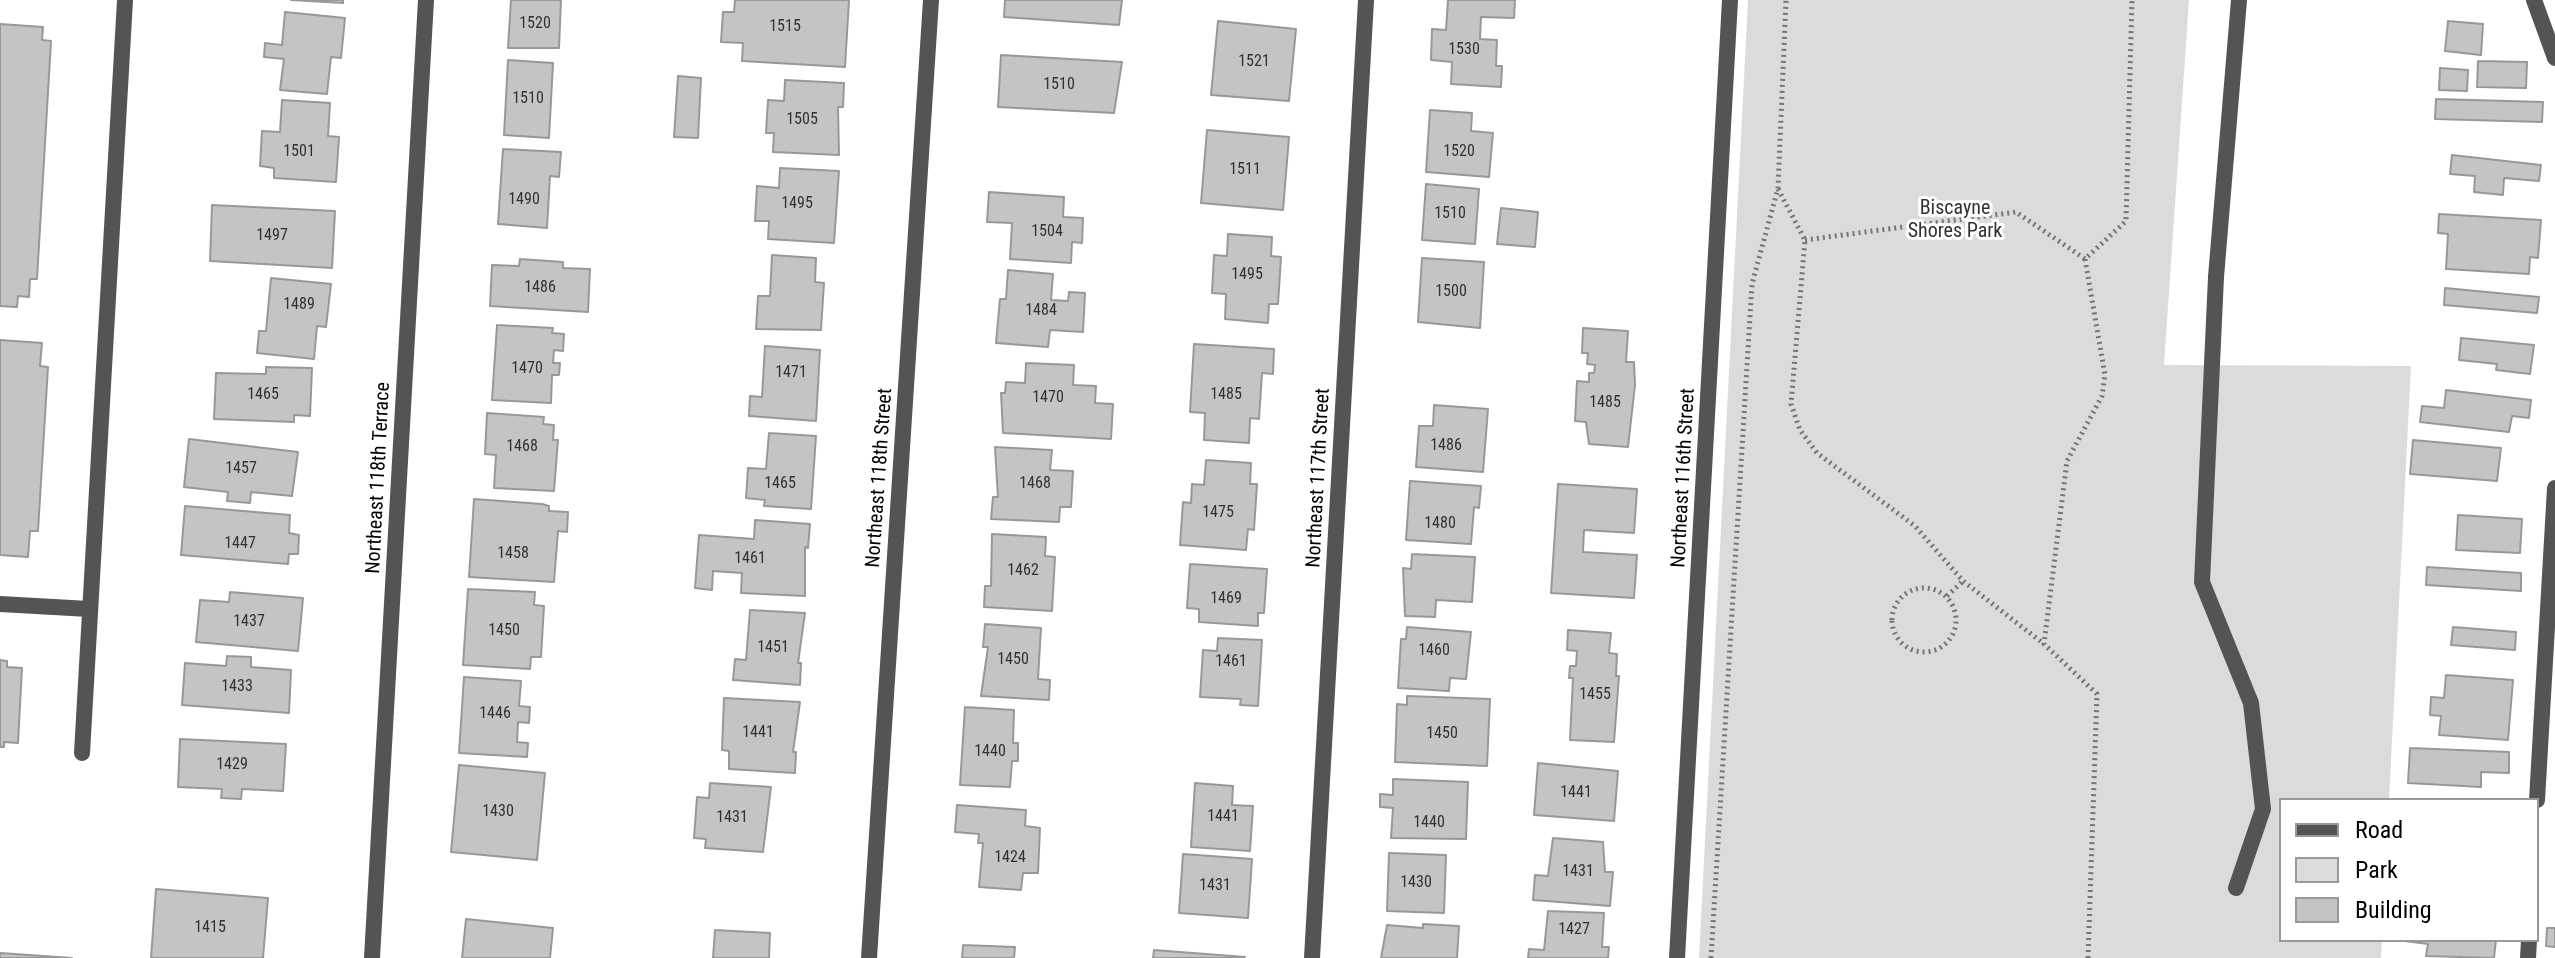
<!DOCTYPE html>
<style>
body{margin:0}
#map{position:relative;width:2555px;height:958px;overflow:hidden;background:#fff;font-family:"Roboto Condensed",sans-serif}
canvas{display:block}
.legend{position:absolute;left:2279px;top:798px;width:260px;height:144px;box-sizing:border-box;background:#fff;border:2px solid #999;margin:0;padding:10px 14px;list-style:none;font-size:24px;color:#000}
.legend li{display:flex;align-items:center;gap:16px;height:40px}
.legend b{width:40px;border:2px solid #999}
</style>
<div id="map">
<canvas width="2555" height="958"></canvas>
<ul class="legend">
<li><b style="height:10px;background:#545454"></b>Road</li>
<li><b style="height:22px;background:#dbdbdb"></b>Park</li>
<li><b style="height:22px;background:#c4c4c4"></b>Building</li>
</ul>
</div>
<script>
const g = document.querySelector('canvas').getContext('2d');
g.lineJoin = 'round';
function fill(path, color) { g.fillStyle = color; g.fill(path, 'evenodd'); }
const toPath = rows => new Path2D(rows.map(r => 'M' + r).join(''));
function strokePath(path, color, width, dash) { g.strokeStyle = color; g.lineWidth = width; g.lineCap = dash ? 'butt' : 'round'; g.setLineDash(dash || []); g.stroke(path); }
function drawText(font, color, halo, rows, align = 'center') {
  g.font = font + ' "Roboto Condensed",sans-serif'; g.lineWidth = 6; g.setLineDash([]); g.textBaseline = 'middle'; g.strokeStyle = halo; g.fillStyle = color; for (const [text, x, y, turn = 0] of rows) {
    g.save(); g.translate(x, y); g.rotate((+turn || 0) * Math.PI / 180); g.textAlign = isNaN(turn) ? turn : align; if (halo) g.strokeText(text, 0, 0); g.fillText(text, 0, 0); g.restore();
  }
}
fill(toPath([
 [1748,0,2189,0,2164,365,2411,366,2389,800,2281,800,2281,940,2382,940,2381,958,1699,958]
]), '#dbdbdb');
const building = toPath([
 [291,0,343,0,343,3,291,0],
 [511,0,561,0,559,48,508,48,511,0],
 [735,0,849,0,845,67,742,61,743,43,721,42,723,12,734,12,735,0],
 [1005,0,1122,0,1119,25,1004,17,1005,0],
 [1448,0,1515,0,1514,18,1481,17,1480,39,1497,40,1496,66,1502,66,1501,87,1451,84,1452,62,1431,60,1432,29,1446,30,1448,0],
 [285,12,345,18,341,58,331,57,327,94,280,90,284,59,264,57,265,43,282,45,285,12],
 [1218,21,1296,29,1289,101,1211,95,1218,21],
 [2448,21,2483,24,2481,55,2445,51,2448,21],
 [0,24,43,27,42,40,51,41,37,279,30,279,29,297,18,296,17,307,0,306,0,24],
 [1001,55,1122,62,1114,113,998,107,1001,55],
 [508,60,553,63,549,138,504,135,508,60],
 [2478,61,2527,62,2526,88,2477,87,2478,61],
 [2440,68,2468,70,2467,91,2439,90,2440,68],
 [678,76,701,78,698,138,674,137,678,76],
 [785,80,844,83,843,107,838,107,839,155,773,152,774,133,766,133,768,100,784,101,785,80],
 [2436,99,2543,102,2542,122,2435,119,2436,99],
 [282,100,330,103,328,136,339,137,336,182,274,178,274,168,260,166,262,131,280,132,282,100],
 [1430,110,1472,113,1471,131,1493,133,1489,177,1426,172,1430,110],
 [1207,130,1289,137,1283,210,1201,203,1207,130],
 [503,149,561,152,559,177,550,176,547,228,498,224,503,149],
 [2452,155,2541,165,2539,181,2504,178,2503,195,2474,192,2475,176,2450,174,2452,155],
 [780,168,839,171,834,243,768,239,769,221,755,221,757,186,779,188,780,168],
 [1426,184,1479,189,1475,244,1422,240,1426,184],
 [989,192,1064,197,1063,217,1083,218,1082,243,1072,242,1071,263,1010,259,1012,223,987,222,989,192],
 [212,205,335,211,332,268,210,261,212,205],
 [1501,208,1538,212,1535,247,1497,244,1501,208],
 [2439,214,2541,220,2538,258,2530,257,2529,274,2446,269,2448,234,2438,233,2439,214],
 [1228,234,1272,237,1271,256,1281,257,1278,304,1269,304,1268,323,1225,319,1226,294,1212,293,1214,255,1227,256,1228,234],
 [772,255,816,258,815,282,824,283,821,330,756,329,758,296,770,296,772,255],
 [1422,258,1484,262,1480,328,1418,322,1422,258],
 [520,259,563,262,563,268,590,269,588,312,490,306,492,265,519,266,520,259],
 [1008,270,1053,274,1051,300,1068,301,1069,292,1085,293,1083,332,1050,330,1048,347,996,343,1000,299,1006,299,1008,270],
 [271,278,331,284,326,327,317,326,314,359,257,353,259,331,266,331,271,278],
 [2445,288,2539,297,2537,313,2444,305,2445,288],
 [497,325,553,328,552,333,564,334,563,351,554,350,553,363,560,363,559,375,552,375,551,403,492,400,497,325],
 [1583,328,1628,331,1626,362,1634,362,1635,385,1628,447,1589,444,1586,422,1575,421,1577,381,1589,382,1589,373,1594,373,1595,365,1587,364,1588,353,1582,353,1583,328],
 [2461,338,2534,345,2530,374,2496,370,2497,364,2459,360,2461,338],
 [0,340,42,343,40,366,48,367,38,531,30,531,28,557,0,555,0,340],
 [1194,344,1274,349,1273,374,1262,373,1259,419,1250,418,1249,443,1204,440,1205,413,1190,412,1194,344],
 [765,346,820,350,816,421,749,416,750,396,762,397,765,346],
 [1026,363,1074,365,1073,385,1096,386,1095,403,1113,404,1111,439,1003,433,1001,393,1005,393,1006,382,1025,383,1026,363],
 [266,367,312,368,310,416,294,415,294,422,214,419,216,373,266,374,266,367],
 [2446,390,2531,400,2529,418,2512,416,2509,432,2420,422,2422,406,2444,408,2446,390],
 [1434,405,1488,409,1483,472,1416,467,1419,426,1433,426,1434,405],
 [487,413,544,417,543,424,554,425,553,440,558,440,554,491,494,488,496,455,485,454,487,413],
 [769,433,816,436,811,509,764,506,765,500,746,498,748,468,766,469,769,433],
 [189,439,298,452,292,496,251,492,250,503,227,501,228,492,184,487,189,439],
 [2413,440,2501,448,2497,481,2410,474,2413,440],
 [995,447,1052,450,1050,470,1073,471,1071,507,1060,507,1059,522,991,519,993,497,998,497,995,447],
 [1206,460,1251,463,1250,484,1257,484,1254,530,1248,529,1246,550,1180,545,1183,502,1191,503,1192,484,1204,485,1206,460],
 [1410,481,1481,486,1479,508,1474,507,1471,544,1406,540,1410,481],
 [1558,484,1637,489,1634,533,1584,530,1583,552,1637,555,1634,598,1551,593,1558,484],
 [474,499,542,504,549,506,549,511,568,512,567,532,558,531,554,582,469,577,474,499],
 [185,506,290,515,289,533,299,535,298,554,289,554,288,564,181,555,185,506],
 [2458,515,2522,519,2520,553,2456,550,2458,515],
 [755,520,810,524,808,548,805,547,805,596,741,593,742,573,713,571,712,590,695,588,699,535,754,539,755,520],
 [992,534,1046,537,1045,556,1055,557,1052,611,984,607,985,586,991,586,992,534],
 [1412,554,1475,557,1472,602,1436,600,1435,617,1405,616,1403,568,1411,569,1412,554],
 [1190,564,1267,569,1264,613,1258,613,1258,626,1199,622,1199,609,1187,608,1190,564],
 [2427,567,2521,573,2521,591,2426,585,2427,567],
 [468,589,535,592,534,605,544,606,541,657,531,657,530,669,463,665,468,589],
 [230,592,303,598,298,651,196,642,200,600,229,602,230,592],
 [750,610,805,613,798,663,801,663,800,685,733,680,735,659,746,660,750,610],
 [985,624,1041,628,1038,679,1050,680,1049,700,981,696,988,647,983,647,985,624],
 [1407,627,1471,632,1466,679,1450,678,1449,691,1398,688,1401,639,1406,639,1407,627],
 [2453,627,2516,632,2515,650,2451,645,2453,627],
 [1568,630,1611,633,1609,653,1617,654,1616,676,1619,676,1614,742,1570,740,1573,678,1569,678,1570,666,1576,666,1577,651,1567,650,1568,630],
 [1218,638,1262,640,1258,706,1240,705,1241,699,1200,697,1203,650,1217,651,1218,638],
 [227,656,251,657,251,667,291,670,289,713,182,705,185,663,226,666,227,656],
 [0,660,7,661,7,667,22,668,18,743,4,742,4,747,0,747,0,660],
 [2446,675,2513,680,2508,740,2439,735,2441,716,2430,715,2431,697,2444,698,2446,675],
 [464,677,521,681,519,706,530,707,529,723,518,722,517,742,528,743,527,757,459,753,464,677],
 [1407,696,1490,699,1487,766,1395,762,1397,704,1407,705,1407,696],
 [724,698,800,702,793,752,796,752,795,773,729,769,729,751,722,750,724,698],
 [965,707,1014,710,1013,743,1018,743,1018,761,1012,761,1010,787,960,785,965,707],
 [180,739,286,744,283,791,242,789,241,799,221,798,222,789,178,787,180,739],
 [2410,748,2509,752,2509,773,2481,772,2481,787,2408,783,2410,748],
 [1538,763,1618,771,1614,821,1534,815,1538,763],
 [459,765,545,773,537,860,451,852,459,765],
 [1393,779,1468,782,1466,839,1391,838,1393,808,1380,807,1380,794,1393,795,1393,779],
 [710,783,771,787,763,852,705,848,706,839,694,838,697,797,709,798,710,783],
 [1195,783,1233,786,1232,805,1253,806,1250,851,1191,847,1195,783],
 [957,805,1026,810,1025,826,1040,828,1038,873,1023,873,1021,890,979,887,983,843,978,843,979,834,955,832,957,805],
 [1553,838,1603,842,1605,872,1613,872,1610,906,1533,900,1535,875,1548,876,1553,838],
 [1389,853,1446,855,1444,913,1387,911,1389,853],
 [1183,854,1252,859,1248,918,1179,913,1183,854],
 [156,889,268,898,263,958,151,958,156,889],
 [1548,911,1604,913,1602,947,1609,947,1608,958,1528,958,1529,949,1544,950,1548,911],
 [466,919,553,928,550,958,462,958,466,919],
 [1423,924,1459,926,1457,958,1381,958,1387,925,1423,928,1423,924],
 [2547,928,2555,928,2555,947,2546,946,2547,928],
 [715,930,770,933,769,958,713,958,715,930],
 [2397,940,2496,940,2494,958,2426,956,2428,944,2397,940],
 [963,945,1015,947,1014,958,962,958,963,945],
 [1154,950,1245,957,1244,958,1153,958,1154,950],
 [0,953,72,958,0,958,0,953]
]);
fill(building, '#c4c4c4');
strokePath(building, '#989898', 2);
strokePath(toPath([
 [1778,189,1805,240,1791,404,1800,430,1817,453,1915,526,1963,581,2044,644],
 [1805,240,2016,212,2085,259],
 '1892 620a32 32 0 1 1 64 0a32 32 0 1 1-64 0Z',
 [1947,596,1963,581],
 [1711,958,1752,284,1778,188,1786,0],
 [2088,958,2097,694,2044,644,2067,461,2102,396,2105,375,2085,259,2126,221,2132,0]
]), '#767676', 5, [2, 4]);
strokePath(toPath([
 [0,604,89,609],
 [82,753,125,0],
 [2236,888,2263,809,2251,703,2202,582,2216,277,2239,0]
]), '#545454', 16);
strokePath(toPath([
 [2534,0,2555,58],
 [2537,800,2555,488],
 [372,958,426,0],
 [869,958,931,0],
 [1312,958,1366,0],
 [1677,958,1730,0],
 [2528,958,2529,940]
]), '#545454', 16);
drawText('16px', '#313131', null, [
 ["1520",535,24],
 ["1515",785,27],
 ["1530",1464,50],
 ["1521",1254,62],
 ["1510",1059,85],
 ["1510",528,99],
 ["1505",802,120],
 ["1501",299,152],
 ["1520",1459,152],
 ["1511",1245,170],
 ["1490",524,200],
 ["1495",797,204],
 ["1510",1450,214],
 ["1504",1047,232],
 ["1497",272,236],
 ["1495",1247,275],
 ["1486",540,288],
 ["1500",1451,292],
 ["1489",299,305],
 ["1484",1041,311],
 ["1470",527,369],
 ["1471",791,373],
 ["1465",263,395],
 ["1485",1226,395],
 ["1470",1048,398],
 ["1485",1605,403],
 ["1486",1446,446],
 ["1468",522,447],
 ["1457",241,469],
 ["1465",780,484],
 ["1468",1035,484],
 ["1475",1218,513],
 ["1480",1440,524],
 ["1447",240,544],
 ["1458",513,554],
 ["1461",750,559],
 ["1462",1023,571],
 ["1469",1226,599],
 ["1437",249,622],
 ["1450",504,631],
 ["1451",773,648],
 ["1460",1434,651],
 ["1450",1013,660],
 ["1461",1231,662],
 ["1433",237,687],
 ["1455",1595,695],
 ["1446",495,714],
 ["1441",758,733],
 ["1450",1442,734],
 ["1440",990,752],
 ["1429",232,765],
 ["1441",1576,793],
 ["1430",498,812],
 ["1441",1223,817],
 ["1431",732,818],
 ["1440",1429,823],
 ["1424",1010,858],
 ["1431",1578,872],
 ["1430",1416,883],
 ["1431",1215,886],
 ["1415",210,928],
 ["1427",1574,930]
]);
drawText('20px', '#323232', '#fff', [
 ["Biscayne",1955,209],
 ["Shores Park",1955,232]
]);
drawText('20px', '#000', '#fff', [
 ["Northeast 118th Terrace",379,478,-87],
 ["Northeast 118th Street",880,478,-86],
 ["Northeast 117th Street",1319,478,-87],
 ["Northeast 116th Street",1684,478,-87]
]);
</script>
